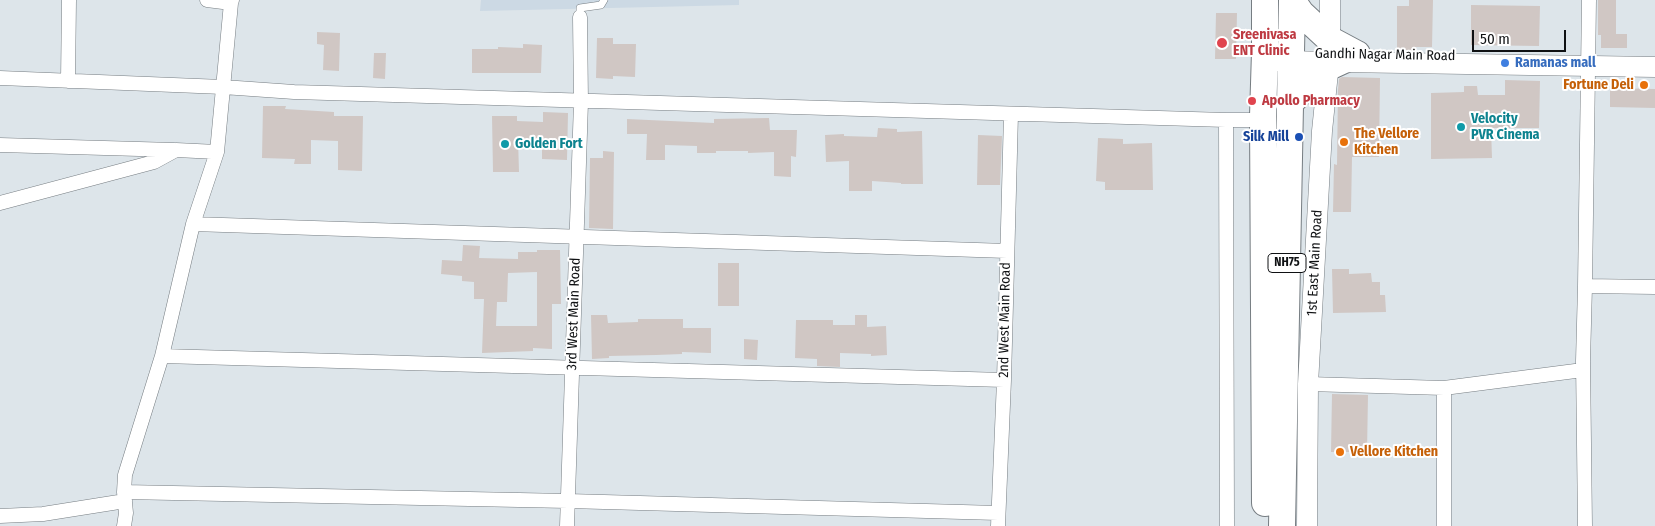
<!DOCTYPE html>
<style>
body{margin:0}
#map{position:relative;width:1655px;height:526px;overflow:hidden;background:#dde5ea;font-family:"Fira Sans Condensed",sans-serif}
canvas{display:block}
.scale{position:absolute;left:1472px;top:30px;width:94px;height:22px;box-sizing:border-box;border:2px solid #0f1113;border-top:0;padding-left:6px;font-size:15px;line-height:18px;white-space:nowrap;color:#0f1113;-webkit-text-stroke:4px #fff;paint-order:stroke}
</style>
<div id="map">
<canvas width="1655" height="526"></canvas>
<div class="scale">50 m</div>
</div>
<script>
const g = document.querySelector('canvas').getContext('2d');
g.lineJoin = 'round';
function fill(path, color) { g.fillStyle = color; g.fill(path, 'evenodd'); }
const toPath = rows => new Path2D(rows.map(r => 'M' + r).join(''));
function strokePath(path, color, width, dash) { g.strokeStyle = color; g.lineWidth = width; g.lineCap = dash ? 'butt' : 'round'; g.setLineDash(dash || []); g.stroke(path); }
function drawText(font, color, halo, rows, align = 'center') {
  g.font = font + ' "Fira Sans Condensed",sans-serif'; g.lineWidth = 4; g.setLineDash([]); g.textBaseline = 'middle'; g.strokeStyle = halo; g.fillStyle = color; for (const [text, x, y, turn = 0] of rows) {
    g.save(); g.translate(x, y); g.rotate((+turn || 0) * Math.PI / 180); g.textAlign = isNaN(turn) ? turn : align; if (halo) g.strokeText(text, 0, 0); g.fillText(text, 0, 0); g.restore();
  }
}
fill(toPath([
 [481,0,739,0,739,5,480,11]
]), '#ccd9e4');
fill(toPath([
 [1409,0,1433,0,1432,47,1415,47,1415,51,1397,51,1397,6,1409,6],
 [1598,0,1616,0,1616,34,1627,34,1627,48,1601,48,1601,35,1598,35],
 [1471,5,1540,6,1539,46,1471,45],
 [1216,13,1237,13,1236,59,1215,59],
 [317,32,340,33,339,71,323,70,324,45,317,44],
 [597,38,613,38,613,44,636,44,635,77,613,76,613,79,596,78],
 [523,44,542,45,541,73,472,73,472,49,498,49,498,47,523,48],
 [374,53,386,53,385,79,373,78],
 [1342,77,1380,78,1379,157,1352,157,1351,212,1333,212,1334,164,1337,165,1338,90,1339,79],
 [1505,80,1540,81,1539,128,1491,128,1492,158,1431,159,1431,93,1464,92,1464,86,1477,86,1478,95,1505,95],
 [1610,88,1655,89,1655,108,1610,107],
 [263,106,286,106,285,109,334,112,334,116,363,116,362,171,338,170,338,141,311,140,311,164,294,164,295,159,262,158],
 [543,112,568,113,567,160,542,159,542,140,518,139,519,172,493,172,492,116,517,116,517,121,543,122],
 [769,118,770,130,797,130,796,157,791,156,791,177,774,176,774,152,748,153,748,151,716,151,716,153,697,153,697,146,665,145,665,160,646,160,647,134,627,134,627,119,714,123,714,119],
 [878,128,897,129,897,132,922,131,923,184,901,184,901,183,872,181,872,191,849,191,849,161,826,162,825,135,844,134,844,136,877,137],
 [978,135,1002,136,1000,185,977,185],
 [1098,138,1123,139,1123,144,1152,143,1153,190,1105,190,1105,182,1096,181],
 [603,151,614,152,613,229,589,228,590,158,603,158],
 [463,245,480,246,479,258,518,259,518,252,537,252,537,250,560,250,561,304,552,304,552,349,533,348,533,351,482,353,484,299,474,299,474,282,462,281,462,276,441,274,442,260,462,261],
 [537,272,537,326,496,326,497,302,507,302,508,273],
 [718,263,739,263,739,306,718,306],
 [1332,269,1349,269,1349,274,1371,273,1372,282,1380,282,1380,295,1385,295,1386,312,1333,313],
 [591,315,607,315,608,323,638,322,638,319,683,319,683,328,711,328,711,353,682,352,682,354,656,355,609,356,609,358,592,359],
 [855,315,867,315,867,327,886,326,887,355,871,356,871,354,840,353,840,367,817,366,817,359,795,358,796,320,833,320,833,325,855,325],
 [744,339,758,340,757,360,744,359],
 [1332,394,1368,395,1367,452,1331,452]
]), '#d0c7c4');
const lane = toPath([
 [580,17,580,8,601,5,604,0]
]);
const street = toPath([
 [207,0,231,3,232,0],
 [1589,0,1585,286,1655,287],
 [0,78,223,87,294,92,1226,120,1268,120],
 [68,81,69,0],
 [1226,120,1227,526],
 [0,145,174,150],
 [0,203,154,162,176,150,217,152],
 [193,224,1007,251],
 [1585,286,1583,361,1585,526],
 [162,356,1004,380],
 [1308,384,1444,388,1444,526],
 [1444,388,1583,370],
 [124,492,568,501,998,513],
 [0,516,43,514,125,501],
 [124,526,126,513,124,492,125,475,162,356,193,224,217,152,231,3],
 [567,526,581,102,580,17],
 [998,526,1004,380,1011,114]
]);
const secondary = toPath([
 [1277,61,1655,67],
 [1307,526,1308,384,1322,131,1330,53,1330,0]
]);
const highway = toPath([
 [1292,0,1301,13,1329,39,1357,54],
 [1289,104,1318,75,1329,67,1357,54],
 [1265,503,1263,116,1265,52,1265,0],
 [1282,526,1292,0]
]);
strokePath(lane, '#767d82', 8);
strokePath(street, '#767d82', 15);
strokePath(secondary, '#767d82', 21);
strokePath(highway, '#767d82', 28);
strokePath(lane, '#fff', 7);
strokePath(street, '#fff', 14);
strokePath(secondary, '#fff', 20);
strokePath(highway, '#fff', 26);
for (const [x, y, r, color] of [
 [1222,43,6,"#e0444e"],
 [1505,63,5,"#3f7fe0"],
 [1644,85,5,"#e8710a"],
 [1252,101,5,"#e0444e"],
 [1461,127,5,"#0f9aa8"],
 [1299,137,5,"#1a4fb4"],
 [1344,142,5,"#e8710a"],
 [505,144,5,"#0f9aa8"],
 [1340,452,5,"#e8710a"]
]) { const dot = new Path2D(); dot.arc(x, y, r, 0, 2 * Math.PI); g.fillStyle = color; g.fill(dot); strokePath(dot, '#fff', 2); }
for (const [x, y, w] of [
 [1287,263,38]
]) { const box = new Path2D(); box.roundRect(x - w / 2, y - 9.5, w, 19, 4); g.fillStyle = '#fff'; g.fill(box); strokePath(box, '#0f1113', 1); }
drawText('bold 12px', '#0f1113', null, [
 ["NH75",1287,263]
]);
drawText('bold 14px', '#be3a42', '#fff', [
 ["Sreenivasa",1233,35],
 ["ENT Clinic",1233,51],
 ["Apollo Pharmacy",1262,101]
], 'left');
drawText('14px', '#0f1113', '#fff', [
 ["Gandhi Nagar Main Road",1385,55,1],
 ["1st East Main Road",1315,263,-87],
 ["3rd West Main Road",574,314,-88],
 ["2nd West Main Road",1005,320,-89]
]);
drawText('bold 14px', '#366cbe', '#fff', [
 ["Ramanas mall",1515,63]
], 'left');
drawText('bold 14px', '#c56008', '#fff', [
 ["Fortune Deli",1634,85,"right"],
 ["The Vellore",1354,134],
 ["Kitchen",1354,150],
 ["Vellore Kitchen",1350,452]
], 'left');
drawText('bold 14px', '#0d838f', '#fff', [
 ["Velocity",1471,119],
 ["PVR Cinema",1471,135],
 ["Golden Fort",515,144]
], 'left');
drawText('bold 14px', '#164399', '#fff', [
 ["Silk Mill",1289,137]
], 'right');
</script>
